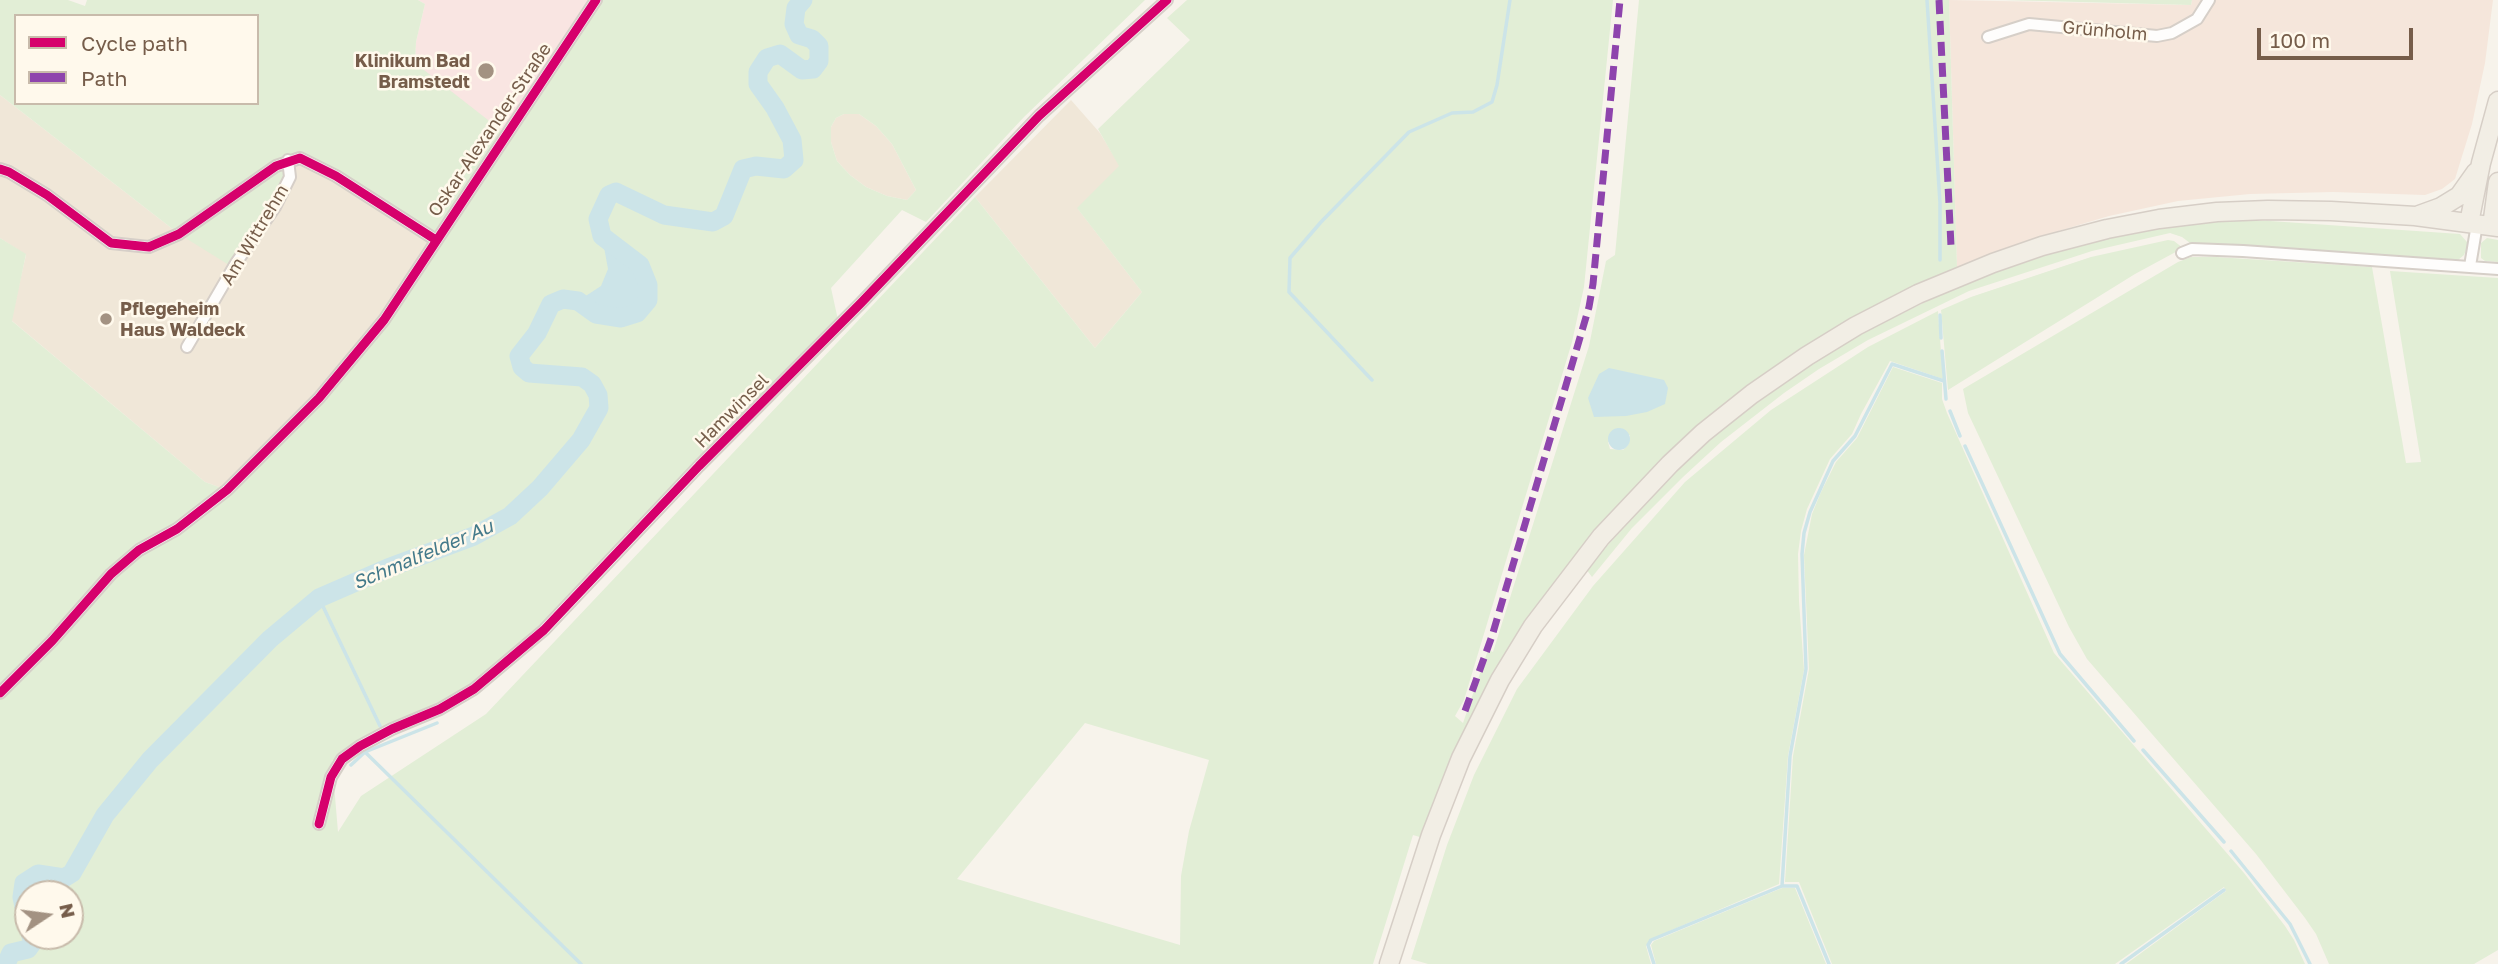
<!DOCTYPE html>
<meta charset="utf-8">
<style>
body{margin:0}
#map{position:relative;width:2498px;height:964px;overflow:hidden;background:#f7f3eb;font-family:"Golos Text",sans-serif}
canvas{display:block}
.legend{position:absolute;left:14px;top:14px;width:245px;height:91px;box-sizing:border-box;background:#fff9ec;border:2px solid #c8bbab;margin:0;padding:9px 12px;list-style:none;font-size:21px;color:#765d4a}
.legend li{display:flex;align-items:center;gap:14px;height:35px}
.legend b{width:35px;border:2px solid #c8bbab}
.north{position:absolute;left:14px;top:880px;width:70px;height:70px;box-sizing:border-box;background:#fff9ec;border:2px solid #c8bbab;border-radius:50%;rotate:77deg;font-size:19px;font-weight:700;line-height:28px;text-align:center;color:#765d4a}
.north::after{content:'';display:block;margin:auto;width:24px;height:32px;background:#a39282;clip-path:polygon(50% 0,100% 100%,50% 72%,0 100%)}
.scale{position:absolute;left:2257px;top:28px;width:156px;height:32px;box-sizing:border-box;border:4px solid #765d4a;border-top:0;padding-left:9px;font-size:21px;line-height:24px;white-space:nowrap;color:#765d4a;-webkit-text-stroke:5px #fff9ec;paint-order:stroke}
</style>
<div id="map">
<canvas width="2498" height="964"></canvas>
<ul class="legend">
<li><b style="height:9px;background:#d6006c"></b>Cycle path</li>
<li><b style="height:9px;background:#8e44ad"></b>Path</li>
</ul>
<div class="north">N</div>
<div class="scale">100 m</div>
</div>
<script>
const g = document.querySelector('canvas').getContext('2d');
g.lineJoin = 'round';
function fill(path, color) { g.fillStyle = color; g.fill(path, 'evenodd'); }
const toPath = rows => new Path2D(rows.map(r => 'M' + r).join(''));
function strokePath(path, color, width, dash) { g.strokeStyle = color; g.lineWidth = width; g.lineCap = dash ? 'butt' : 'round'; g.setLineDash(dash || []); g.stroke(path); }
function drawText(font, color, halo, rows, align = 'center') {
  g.font = font + ' "Golos Text",sans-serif'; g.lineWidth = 5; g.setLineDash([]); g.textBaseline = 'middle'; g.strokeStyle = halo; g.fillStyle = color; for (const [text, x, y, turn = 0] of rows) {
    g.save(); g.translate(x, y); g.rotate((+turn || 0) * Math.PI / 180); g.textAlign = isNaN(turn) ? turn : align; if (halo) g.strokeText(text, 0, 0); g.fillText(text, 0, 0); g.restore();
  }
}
fill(toPath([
 [0,95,179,234,288,160,300,158,436,240,384,320,227,490,205,482,11,320,26,255,0,238],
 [1071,100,1100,133,1120,166,1078,209,1142,292,1095,348,975,197],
 [844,114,859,114,876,126,892,144,916,190,907,200,887,196,866,187,850,175,837,161,831,142,831,127,836,118]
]), '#f0e7d8');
fill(toPath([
 [1949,0,2191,5,2192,0,2493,0,2485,63,2472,124,2455,179,2442,189,2425,195,2333,192,2250,194,2178,201,2109,216,2035,238,1957,267]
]), '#f5e6db');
fill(toPath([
 [418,0,597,0,506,134,434,81,415,63,416,42,425,4]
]), '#f9e5e2');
fill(toPath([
 [0,0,68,0,85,6,87,0,418,0,425,4,416,42,415,63,506,134,596,0,1145,0,1024,117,926,222,902,210,831,288,838,320,541,624,471,685,436,705,390,724,357,741,332,761,338,832,361,796,486,714,975,197,1095,348,1142,292,1077,208,1119,166,1098,129,1190,40,1167,18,1187,0,1613,0,1584,287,1572,342,1464,700,1455,716,1463,723,1488,650,1493,652,1589,346,1606,261,1615,255,1639,0,1949,0,1957,267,1902,293,1742,391,1660,460,1609,515,1556,581,1510,649,1423,838,1413,835,1373,964,0,964,0,238,26,254,12,321,205,482,227,490,319,398,384,320,437,234,338,170,300,153,273,206,229,265,179,234,0,95],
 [16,16,257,16,257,103,16,103],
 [844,114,859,114,876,126,892,144,916,190,907,200,887,196,866,187,850,175,837,161,831,142,831,127,836,118],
 [1630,435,1628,445,1623,450,1610,449,1608,442],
 [1085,723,1209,760,1189,831,1181,876,1180,945,957,879],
 [28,894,70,894,70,936,28,936],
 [2005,0,2192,0,2191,5],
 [2219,220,2270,221,2460,234,2467,242,2467,248,2464,255,2458,260,2447,261,2194,246,2182,237,2170,233,2092,251,1969,291,1868,340,1819,369,1784,393,1721,442,1683,477,1632,528,1592,577,1586,569,1678,468,1714,436,1779,385,1866,331,1966,282,2045,254,2162,225],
 [2487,238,2498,240,2498,262,2485,261,2481,258,2481,243],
 [2168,240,2174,241,2183,248,2135,274,1948,390,1941,310,1971,297,2091,257],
 [2191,257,2216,257,2372,267,2406,463,2421,462,2390,271,2498,278,2498,950,2474,964,2329,964,2316,934,2305,918,2256,854,2087,659,2069,627,1968,413,1963,389,2178,262],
 [1938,311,1943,379,1890,361,1861,414,1852,434,1830,459,1807,509,1801,531,1798,554,1799,601,1804,670,1788,756,1779,884,1651,939,1646,946,1651,964,1428,964,1411,959,1447,845,1474,775,1517,689,1593,586,1685,482,1771,410,1868,347],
 [1893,367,1942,383,1942,399,1947,413,2054,653,2244,873,2285,926,2294,940,2305,964,2126,964,2226,891,2224,887,2115,964,1832,964,1799,882,1785,882,1793,756,1809,669,1804,555,1812,514,1821,492,1836,462,1857,438],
 [1782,888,1795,888,1826,964,1656,964,1651,945,1654,941]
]), '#e2eed6');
fill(toPath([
 [602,236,640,265,648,285,648,300,637,313,621,318,596,314,578,301,601,286,608,269],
 [1609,368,1664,380,1668,388,1665,404,1647,412,1626,416,1594,417,1588,398,1599,374],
 '1608 439a11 11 0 1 1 22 0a11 11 0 1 1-22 0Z'
]), '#cce4e8');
strokePath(toPath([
 [1927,0,1940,203,1940,260],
 [1940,315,1941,338],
 [1942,351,1946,399],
 [1372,380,1289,292,1290,258,1321,222,1409,132,1452,113,1473,112,1492,102,1497,85,1510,0],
 [1950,411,1960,436],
 [1965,446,2060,654,2134,741],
 [319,598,380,726],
 [2143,750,2224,842],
 [365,752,581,964],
 [351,765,365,752,437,723],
 [2231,851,2290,924,2310,964],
 [1782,886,1797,886,1829,964],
 [66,894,67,876],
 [60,946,61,936],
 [1654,964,1648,945,1651,940,1782,886,1790,756,1806,669,1802,554,1804,533,1810,512,1833,461,1855,436,1892,364,1944,381],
 [2121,964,2224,890]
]), '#cce4e8', 3.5);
strokePath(toPath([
 [28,926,22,897,24,883,38,874,64,878,72,873,105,815,150,760,270,639,319,598,388,568,474,536,510,516,540,488,581,440,599,408,598,395,592,384,582,377,529,373,522,367,519,356,537,333,551,304,563,299,578,301,596,314,621,318,637,313,648,300,648,285,640,265,602,236,598,219,609,195,616,192,664,215,713,222,724,216,743,169,756,166,784,169,794,160,792,140,775,108,758,84,758,72,767,58,780,54,802,70,813,69,819,61,819,46,812,39,799,35,794,24,796,8,803,0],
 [6,964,11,953,28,949,33,942,31,936]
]), '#cce4e8', 19);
const street = toPath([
 [1988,37,2029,24,2157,36,2172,33,2197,19,2209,0],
 [0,169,9,172,47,195,111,243,149,247,179,234,276,166,300,158,336,176,436,240],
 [2182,253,2192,249,2243,251,2498,269],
 [2470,266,2477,224],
 [187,347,236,263,275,207,290,177,288,160],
 [0,693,52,641,111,574,139,550,177,529,227,490,319,398,384,320,596,0],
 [319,824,331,777,342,759,360,746,392,729,440,709,474,689,544,630,699,466,861,303,1039,116,1167,0]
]);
const primary = toPath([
 [2419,215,2441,207,2459,196,2476,172],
 [2469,223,2481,163,2498,101],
 [2492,226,2498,182],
 [1389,964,1431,835,1461,758,1500,680,1533,626,1601,537,1670,464,1703,433,1752,394,1807,356,1856,326,1918,294,1993,263,2042,246,2107,229,2159,219,2217,212,2268,210,2331,211,2415,216,2498,227]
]);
strokePath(street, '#d6cfc8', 14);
strokePath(primary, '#d6cec6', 21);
strokePath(street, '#fefdfc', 10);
strokePath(primary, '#f2eee5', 18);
strokePath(toPath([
 [1939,0,1951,246],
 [1465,711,1492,636,1589,307,1593,284,1620,0]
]), '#8e44ad', 7, [14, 7]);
strokePath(toPath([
 [0,169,9,172,47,195,111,243,149,247,179,234,276,166,300,158,336,176,436,240],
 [0,693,52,641,111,574,139,550,177,529,227,490,319,398,384,320,596,0],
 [319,824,331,777,342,759,360,746,392,729,440,709,474,689,544,630,699,466,861,303,1039,116,1167,0]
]), '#d6006c', 9);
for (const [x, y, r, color] of [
 [486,71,9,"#a39282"],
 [106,319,7,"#a39282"]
]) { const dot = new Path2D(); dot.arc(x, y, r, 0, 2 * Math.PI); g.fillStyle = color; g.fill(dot); strokePath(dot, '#fff9ec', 2.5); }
drawText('18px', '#765d4a', '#fff9ec', [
 ["Grünholm",2105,31,5],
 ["Oskar-Alexander-Straße",490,130,-56],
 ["Am Wittrehm",255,235,-59],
 ["Hamwinsel",732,411,-45]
]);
drawText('bold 18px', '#765d4a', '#fff9ec', [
 ["Klinikum Bad",470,61],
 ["Bramstedt",470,82],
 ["Pflegeheim",120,309,"left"],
 ["Haus Waldeck",120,330,"left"]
], 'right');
drawText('italic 19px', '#43798a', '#fff9ec', [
 ["Schmalfelder Au",423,555,-23]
]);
</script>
